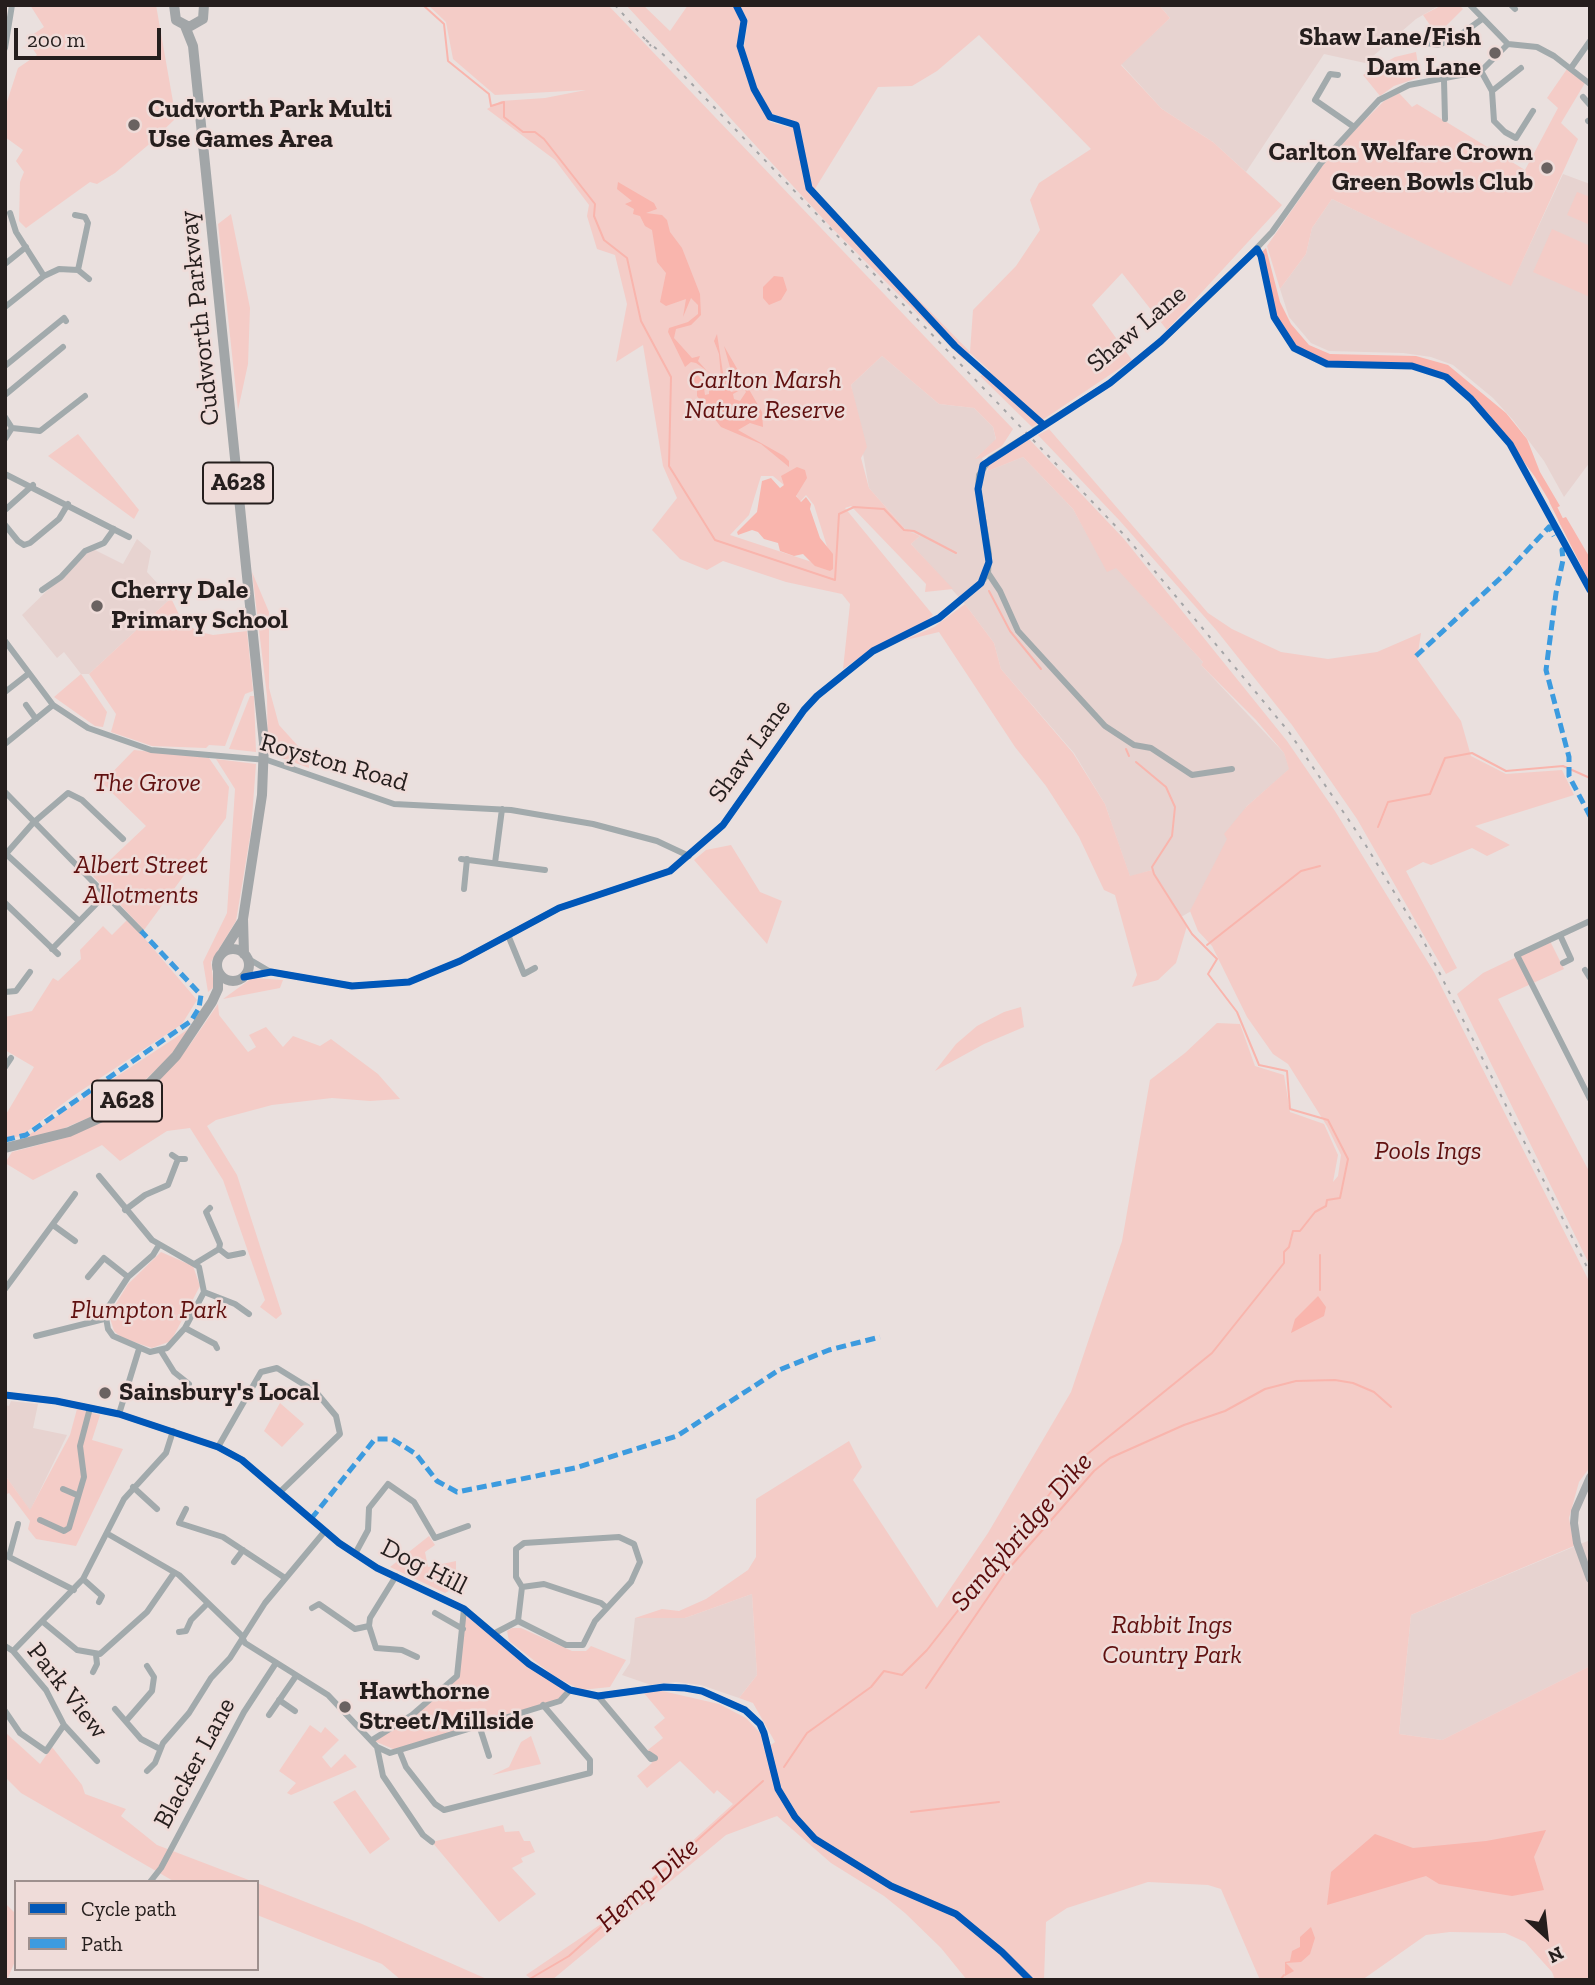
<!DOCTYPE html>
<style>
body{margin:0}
#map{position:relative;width:1595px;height:1985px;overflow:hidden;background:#eae0de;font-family:"Zilla Slab",serif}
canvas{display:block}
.frame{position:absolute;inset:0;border:7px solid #251e1d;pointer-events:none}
.legend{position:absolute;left:14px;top:1880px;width:245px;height:91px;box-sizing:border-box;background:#efdcd9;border:2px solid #9e908e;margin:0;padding:9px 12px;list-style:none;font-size:21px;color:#251e1d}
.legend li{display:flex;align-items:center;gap:14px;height:35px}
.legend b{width:35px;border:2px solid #9e908e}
.north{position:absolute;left:1511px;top:1901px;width:70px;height:70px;-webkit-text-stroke:5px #efdcd9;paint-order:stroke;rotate:153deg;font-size:19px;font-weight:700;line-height:28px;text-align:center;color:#251e1d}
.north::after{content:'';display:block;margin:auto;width:24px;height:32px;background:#251e1d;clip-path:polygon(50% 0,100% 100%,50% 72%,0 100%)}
.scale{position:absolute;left:14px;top:28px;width:147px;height:32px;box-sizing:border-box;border:4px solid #251e1d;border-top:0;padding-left:9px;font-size:21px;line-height:24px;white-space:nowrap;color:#251e1d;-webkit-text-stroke:5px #efdcd9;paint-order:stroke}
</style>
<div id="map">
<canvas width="1595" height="1985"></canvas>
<div class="frame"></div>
<ul class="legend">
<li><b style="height:9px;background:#0057b8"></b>Cycle path</li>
<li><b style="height:9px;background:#3c9bdf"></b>Path</li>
</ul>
<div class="north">N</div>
<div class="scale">200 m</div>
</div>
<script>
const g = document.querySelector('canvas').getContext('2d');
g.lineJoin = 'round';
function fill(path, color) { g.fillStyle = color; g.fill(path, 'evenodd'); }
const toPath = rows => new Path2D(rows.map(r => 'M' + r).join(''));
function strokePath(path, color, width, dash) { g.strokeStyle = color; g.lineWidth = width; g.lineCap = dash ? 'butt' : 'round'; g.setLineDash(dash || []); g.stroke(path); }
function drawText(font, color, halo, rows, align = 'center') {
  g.font = font + ' "Zilla Slab",serif'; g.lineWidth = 5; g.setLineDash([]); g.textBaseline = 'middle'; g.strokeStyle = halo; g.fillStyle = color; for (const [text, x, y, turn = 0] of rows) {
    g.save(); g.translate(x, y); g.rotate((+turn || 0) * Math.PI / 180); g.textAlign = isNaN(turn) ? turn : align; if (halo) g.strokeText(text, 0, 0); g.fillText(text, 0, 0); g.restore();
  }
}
fill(toPath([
 [1159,5,1440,5,1416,19,1365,63,1324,54,1246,172,1213,142,1162,109,1121,64,1170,18],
 [1563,174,1590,184,1590,462,1564,497,1544,461,1513,420,1493,398,1453,365,1431,357,1403,353,1329,351,1311,343,1289,317,1280,289,1306,254,1312,228,1332,199,1511,285],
 [882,356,939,404,974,408,993,427,996,440,976,458,982,458,988,471,1023,457,1073,509,1108,571,1116,567,1203,662,1201,665,1284,753,1290,769,1247,806,1193,910,1181,917,1152,870,1130,877,1105,804,1074,753,1001,669,994,643,965,604,911,544,920,536,906,530,869,488,851,385],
 [137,539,151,551,147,572,171,598,89,674,81,674,64,652,57,658,22,615,91,548,123,564],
 [11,1401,38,1404,33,1428,67,1435,30,1511,5,1475,5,1405,9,1406],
 [1590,1540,1590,1666,1442,1740,1399,1734,1411,1615],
 [752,1594,757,1675,739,1698,701,1685,676,1682,651,1685,622,1675,630,1663,635,1618,685,1618]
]), '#e7d3d0');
fill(toPath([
 [30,5,156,5,175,113,174,120,147,146,115,173,97,184,90,182,26,228,19,221,20,182,24,172,16,161,23,150,5,137,5,108,18,68,37,55,26,39,44,27],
 [428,5,608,5,1013,429,1002,446,982,458,975,459,996,439,993,427,974,408,939,404,882,356,851,385,867,447,861,458,869,488,906,530,920,536,911,544,953,589,925,592,926,584,851,506,845,508,933,615,920,626,875,647,843,669,850,604,842,594,786,582,723,561,707,570,680,559,652,530,677,498,663,466,643,345,616,362,627,304,615,255,597,249,587,216,589,205,555,160,487,109,501,101,545,98,586,90,495,95,453,59,446,22],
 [761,476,773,476,797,496,799,503,806,495,814,505,829,553,827,567,730,535,749,515],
 [626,5,643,5,670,31,688,5,733,5,744,21,738,32,738,46,754,94,770,122,788,127,800,125,771,113,756,87,744,47,748,20,739,5,1159,5,1170,18,1121,65,1162,109,1213,142,1282,205,1167,330,1122,273,1092,305,1132,360,1032,427,980,376,990,371,970,353,964,360,828,224],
 [979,35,1091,149,1039,183,1030,200,1040,230,1016,266,973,310,970,352,813,192,878,87,912,86,937,71],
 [1442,5,1459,5,1463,9,1437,35,1423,15],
 [1416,52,1420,77,1394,86,1380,96,1363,75,1395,57],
 [1567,69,1585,83,1561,123,1578,139,1511,286,1332,199,1312,228,1306,254,1280,289,1267,246,1330,155,1384,101,1399,93,1412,107,1417,104,1525,170,1558,108,1547,98],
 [1577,192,1590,197,1590,225,1567,215],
 [231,214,250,308,248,364,238,410,218,224],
 [1552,229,1590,246,1590,297,1533,272],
 [1049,429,1208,613,1232,629,1281,652,1328,659,1377,652,1421,633,1417,659,1461,721,1471,756,1506,774,1562,770,1574,795,1475,826,1510,845,1487,856,1472,848,1431,865,1423,862,1406,871,1457,968,1446,974,1357,819,1292,725,1217,631,1120,521,1038,435],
 [78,434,139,510,134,519,48,456],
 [1029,439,1124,539,1287,741,1335,811,1434,972,1590,1283,1590,1467,1579,1482,1569,1518,1574,1546,1411,1615,1399,1734,1442,1740,1590,1666,1590,1980,1555,1980,1552,1972,1525,1942,1505,1933,1450,1932,1426,1935,1362,1980,1260,1980,1221,1889,1208,1885,1148,1882,1067,1908,1046,1922,1044,1980,967,1980,941,1948,905,1913,884,1896,831,1863,777,1816,726,1835,552,1980,532,1980,526,1975,601,1924,733,1804,717,1790,714,1794,680,1761,647,1788,637,1776,652,1763,644,1753,663,1738,654,1727,665,1718,643,1692,658,1690,719,1704,746,1718,761,1734,764,1750,775,1742,753,1703,739,1698,757,1675,752,1594,685,1618,635,1618,662,1609,679,1611,706,1599,748,1570,756,1557,756,1499,849,1441,862,1467,853,1480,937,1608,988,1533,1071,1392,1122,1241,1150,1080,1185,1053,1217,1023,1240,1024,1255,1066,1284,1075,1290,1112,1324,1124,1338,1155,1333,1182,1338,1176,1341,1155,1327,1126,1288,1064,1273,1054,1247,1017,1212,946,1198,931,1190,911,1227,839,1224,834,1247,806,1289,769,1284,753,1256,720,1201,665,1203,662,1116,568,1107,572,1073,509,1023,457,988,471,988,465],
 [252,572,269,612,269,688,279,725,308,757,309,768,268,753,267,696],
 [171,598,183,623,200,632,213,635,247,631,253,691,245,694,225,746,209,745,206,748,152,746,111,732,116,714,89,674],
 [965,604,994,643,1001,669,1073,753,1105,804,1130,876,1152,870,1187,926,1176,963,1158,980,1132,987,1137,975,1115,895,1104,890,1079,837,1046,786,1015,747,939,632,902,641,934,627],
 [81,674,107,712,103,727,95,726,54,697],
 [250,696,254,696,256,752,229,749],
 [134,750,209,758,229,787,226,818,144,930,93,876,146,826,102,783],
 [216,759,256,764,251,831,236,921,211,962,214,987,208,992,203,962,227,913,235,789],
 [731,845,760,892,782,901,767,944,694,860,706,850],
 [128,919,197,1000,182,1024,73,1096,21,1136,5,1139,5,1116,34,1067,5,1050,5,1017,32,1011,53,978,58,981,81,959,80,950,103,926,112,935],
 [1550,941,1564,969,1498,999,1590,1173,1590,1266,1457,994,1483,973],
 [252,978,283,980,280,988,223,999],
 [218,1004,219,1015,248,1052,256,1047,249,1035,266,1027,283,1047,293,1036,320,1046,331,1039,378,1074,400,1099,370,1101,332,1098,272,1105,216,1120,207,1126,237,1175,282,1314,276,1319,260,1307,265,1300,223,1180,190,1128,167,1131,120,1161,102,1145,33,1180,5,1163,12,1152,61,1139,111,1118,153,1085,189,1046],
 [1021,1007,1024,1027,984,1044,935,1071,956,1044,977,1026,1004,1012],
 [190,1028,169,1058,134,1090,95,1115,60,1130,21,1140],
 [161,1252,193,1266,200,1286,171,1341,152,1348,122,1338,114,1331,109,1315,128,1284],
 [280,1403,304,1424,282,1447,264,1431],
 [77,1409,100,1415,92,1440,123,1449,76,1546,36,1539,28,1529,30,1521,9,1493,5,1495,5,1475,30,1510,70,1435],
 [429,1536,435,1545,425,1552,428,1567,456,1561,456,1587,445,1593,390,1567],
 [464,1609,529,1664,570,1690,567,1696,400,1752,372,1740,391,1729,457,1676],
 [512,1628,521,1628,572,1651,586,1651,591,1646,626,1660,610,1687,581,1690,554,1676,509,1641,507,1631],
 [310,1725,321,1733,325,1727,339,1740,322,1757,331,1768,345,1754,357,1767,291,1795,287,1793,296,1783,279,1771],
 [5,1732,40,1764,52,1747,82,1785,85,1794,126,1809,121,1816,157,1845,254,1882,175,1882,21,1793,5,1777],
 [531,1736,541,1764,492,1775,509,1767,521,1742],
 [355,1790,390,1839,370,1854,333,1802],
 [503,1825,505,1832,519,1831,524,1841,530,1841,535,1852,521,1858,523,1862,512,1868,536,1894,499,1922,432,1842],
 [257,1883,362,1924,489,1980,401,1980,382,1964,257,1915],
 [5,1903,16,1914,16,1959,7,1980]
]), '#f4ccc7');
fill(toPath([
 [618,182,654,203,657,209,646,213,662,215,667,220,670,232,682,248,700,294,701,315,691,325,676,329,674,338,692,358,700,356,698,361,708,372,721,378,719,354,714,341,717,334,724,379,732,381,727,385,731,392,740,390,733,394,734,399,740,401,746,392,736,373,731,371,724,346,762,412,763,427,750,423,738,430,784,456,789,461,789,467,761,444,721,427,697,396,697,389,690,379,692,375,697,374,703,382,705,395,709,394,709,389,723,382,696,363,691,362,685,367,668,332,669,328,688,322,698,314,698,305,691,298,683,317,686,299,666,306,660,302,666,273,657,262,652,230,645,226,640,216,633,214,634,209,625,204,632,201,617,189],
 [1266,248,1280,302,1291,324,1309,345,1330,354,1416,356,1448,365,1506,413,1527,439,1540,472,1560,506,1554,509,1535,477,1489,414,1462,388,1440,372,1411,363,1325,361,1296,347,1285,334,1276,315,1262,252],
 [774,276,783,277,787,290,781,300,769,305,763,298,763,287],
 [797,467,805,470,807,478,796,496,801,502,806,497,811,504,810,509,820,538,833,554,833,569,830,571,815,566,803,554,794,556,780,551,778,543,764,539,758,532,752,530,738,535,737,532,757,512,762,481,771,478,780,488,784,485,781,476],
 [1566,517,1590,558,1590,583,1558,520],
 [1318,1296,1326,1307,1324,1316,1291,1333,1295,1319],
 [1546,1830,1534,1857,1544,1890,1512,1896,1439,1884,1426,1876,1327,1905,1331,1872,1375,1834,1413,1848,1486,1841],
 [1311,1927,1315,1938,1310,1954,1301,1962,1286,1963,1294,1971,1285,1976,1285,1962,1290,1961,1292,1951,1300,1947,1300,1937]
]), '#f9b5ad');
strokePath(toPath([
 [423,5,444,24,448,61,489,94,491,106,504,102,504,117,523,132,535,132,544,139,595,204,594,216,604,240,627,258,641,321,671,377,669,466,715,540,835,580,839,514,854,507,884,509,904,530,914,531,956,553],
 [989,591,1010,631,1041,669],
 [1126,749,1129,756],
 [1378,827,1388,802,1430,794,1445,758,1472,753,1506,771,1563,766,1590,778],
 [1207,945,1301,871,1320,866],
 [1320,1255,1320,1290],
 [926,1688,1004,1574,1094,1471,1110,1458,1184,1425,1225,1411,1265,1389,1296,1381,1335,1380,1353,1383,1374,1392,1391,1407],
 [784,1767,807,1733,871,1687,884,1671,902,1675,927,1650,1070,1468,1212,1353,1284,1263,1284,1252,1289,1247,1293,1231,1300,1231,1315,1212,1326,1206,1327,1200,1340,1198,1348,1159,1328,1120,1290,1109,1287,1071,1259,1065,1237,1012,1208,974,1217,959,1192,934,1154,874,1152,867,1172,836,1175,807,1166,787,1136,762],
 [911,1812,999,1802],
 [528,1980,569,1956,763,1781],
 [1280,1980,1284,1975]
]), '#f9b5ad', 2);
strokePath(toPath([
 [1552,502,1563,524]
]), '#f9b5ad', 5);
strokePath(toPath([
 [1470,5,1508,44],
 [1511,5,1515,9],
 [1427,43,1438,45,1456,38,1482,19],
 [1508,44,1537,47,1554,56,1590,84],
 [5,48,12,5],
 [1571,68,1590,41],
 [1481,71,1492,91,1494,121,1505,132,1516,138,1533,111],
 [1338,75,1330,74,1315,100,1354,127],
 [1444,80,1445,119],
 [1492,91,1521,68],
 [1583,97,1590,105],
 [1588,121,1590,120],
 [10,213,16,232,44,276],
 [75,215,85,217,88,223,78,270],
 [5,264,26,247],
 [5,307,44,276,59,269,78,270,89,279],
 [5,366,64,318,66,321],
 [5,395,63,347],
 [5,417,12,428],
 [12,428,40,431,85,396],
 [1035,430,1110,383,1161,341,1231,275,1272,232,1321,163,1379,100,1409,85,1481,71,1508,44],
 [5,439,12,428],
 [5,474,129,537],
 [5,510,33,485],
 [5,525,18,541,24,545,30,543,59,519,68,504],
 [988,573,1000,591,1018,631,1105,726,1134,745,1151,748,1192,775,1232,769],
 [42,590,61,577,85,551,104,543,114,529],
 [5,641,53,705,88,728,151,750,267,760,394,804,511,810,593,824,657,841,689,856],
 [5,692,28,674],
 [26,705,36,719],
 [5,744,53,705],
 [5,792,141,931],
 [5,853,79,921],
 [5,855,33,823,68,793,82,800,123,839],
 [461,859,545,870],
 [495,863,502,809],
 [464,889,467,859],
 [5,903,58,954],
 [1590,921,1517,955,1590,1099],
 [508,935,524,974,535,968],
 [1560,935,1571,959,1563,963],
 [52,949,106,894],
 [247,958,269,971],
 [1585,970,1590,978],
 [244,977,271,972,352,986,409,982,460,961,559,908,670,871,723,825,804,710,817,696,873,651,939,618,981,583,988,573,989,554,978,489,979,475,990,459,1025,437],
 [5,992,16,991,30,972],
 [5,1067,11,1058],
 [172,1155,178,1159,185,1159],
 [99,1176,152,1240,199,1267,204,1292,185,1328,167,1348,150,1352,113,1336,108,1329,105,1312,128,1277,153,1255,159,1245],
 [125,1210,145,1195,168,1185,178,1159],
 [53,1225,75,1241],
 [219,1249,228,1256,243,1253],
 [196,1263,219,1249,220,1244,206,1212,210,1208],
 [88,1277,104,1258,128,1277],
 [5,1289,75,1194],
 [204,1292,235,1304,249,1314],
 [185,1328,215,1344,217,1348],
 [36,1336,104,1319],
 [161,1351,174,1372,189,1384],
 [5,1395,56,1401,119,1414,218,1447,242,1460,339,1543,377,1568,464,1609,529,1664,570,1690,598,1696,664,1687,685,1688,702,1691,745,1710,760,1724,764,1733,778,1789,795,1817,815,1839,891,1886,956,1914,1002,1952,1030,1980],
 [119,1414,139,1349],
 [218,1447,261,1372,277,1368,316,1392,336,1416,340,1434,281,1491],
 [133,1487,157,1509],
 [63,1489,77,1495],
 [186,1509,179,1523,223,1537,285,1578],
 [40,1520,64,1531,69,1528,84,1477,80,1446,90,1408],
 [108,1534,179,1575,241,1635,245,1643,328,1695,377,1747,390,1753,560,1701,570,1690],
 [355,1554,368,1530,369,1508,388,1484,414,1502,435,1538,468,1526],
 [5,1555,74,1590],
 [9,1557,18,1524],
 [234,1562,243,1550],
 [83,1579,102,1596,99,1602],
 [522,1587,544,1584,601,1603,607,1608],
 [312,1608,319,1604,355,1629,369,1626],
 [435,1613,463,1629],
 [43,1622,77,1650,100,1654,147,1612,174,1573],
 [369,1626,376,1648,402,1650,417,1657],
 [369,1626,370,1618,396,1576],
 [179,1632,186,1631,191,1620,208,1603],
 [495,1633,518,1621,566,1645,583,1645,595,1621,631,1582,640,1562,634,1544,619,1537,524,1543,516,1549,516,1577,522,1587,518,1621],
 [5,1646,13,1651,46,1690,64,1725,97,1761],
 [13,1651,83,1579,124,1499,166,1453,173,1431],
 [93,1672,97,1664,96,1655],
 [598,1696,651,1759,655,1758,649,1754],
 [279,1700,295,1711],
 [115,1709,141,1739,160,1749],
 [5,1711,20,1733,46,1751,64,1725],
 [269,1715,296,1676],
 [126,1721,152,1691,154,1677,147,1666],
 [479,1725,489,1756],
 [372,1740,412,1715,457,1676,464,1609],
 [377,1747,383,1776,423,1835,432,1842],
 [400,1752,406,1767,435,1804,444,1810,590,1773,590,1760,543,1705],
 [147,1771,155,1763,163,1743,189,1713,211,1678,230,1658,265,1603,325,1531],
 [150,1882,161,1868,244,1712,276,1663]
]), '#a2aaac', 6);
strokePath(toPath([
 [1590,1477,1575,1511,1574,1523,1577,1543,1590,1579]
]), '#a6aaac', 8);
strokePath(toPath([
 [174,5,176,20,189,27,203,19,204,5],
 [185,26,193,46,264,743,262,795,243,919,244,954],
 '217 965a16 16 0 1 1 32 0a16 16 0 1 1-32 0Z',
 [223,952,243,920],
 [5,1148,69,1132,102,1117,148,1085,176,1056,212,1002,218,989,218,971]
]), '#a2a6a8', 10);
strokePath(toPath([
 [615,5,651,46],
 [646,40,666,57,1128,539,1289,732,1365,844,1422,938,1590,1273]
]), '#a5a5a7', 2, [3.5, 7]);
strokePath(toPath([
 [1565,552,1562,550,1563,560,1556,593,1546,670,1569,757,1569,776,1590,816],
 [1416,656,1507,572,1549,527,1554,536],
 [5,1140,26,1135,191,1021,199,1008,201,995,141,931],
 [311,1519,375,1439,392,1439,416,1454,437,1481,457,1492,497,1484,575,1468,677,1436,779,1370,829,1350,880,1337]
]), '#3c9bdf', 5, [10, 5]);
strokePath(toPath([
 [736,5,744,21,740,46,754,89,770,117,796,125,809,188,955,346,1044,425],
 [244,977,271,972,352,986,409,982,460,961,559,908,670,871,723,825,804,710,817,696,873,651,939,618,981,583,989,562,978,489,983,465,1110,383,1161,341,1257,249,1261,256,1274,317,1294,348,1327,364,1412,366,1446,377,1471,399,1510,444,1590,590],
 [5,1395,56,1401,119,1414,218,1447,242,1460,339,1543,377,1568,464,1609,529,1664,570,1690,598,1696,664,1687,685,1688,702,1691,745,1710,760,1724,764,1733,778,1789,795,1817,815,1839,891,1886,956,1914,1002,1952,1030,1980]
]), '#0057b8', 7);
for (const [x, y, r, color] of [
 [1495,53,7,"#6a6261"],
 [134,125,7,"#6a6261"],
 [1547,168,7,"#6a6261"],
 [97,606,7,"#6a6261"],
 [105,1393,7,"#6a6261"],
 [345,1707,7,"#6a6261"]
]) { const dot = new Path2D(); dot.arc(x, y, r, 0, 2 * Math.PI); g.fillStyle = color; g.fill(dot); strokePath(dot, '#efdcd9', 2.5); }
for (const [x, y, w] of [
 [238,483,70],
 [127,1101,70]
]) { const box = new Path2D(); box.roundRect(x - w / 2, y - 20.5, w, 41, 5); g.fillStyle = '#efdcd9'; g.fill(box); strokePath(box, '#251e1d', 2); }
drawText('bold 24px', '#251e1d', null, [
 ["A628",238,483],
 ["A628",127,1101]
]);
drawText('bold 26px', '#251e1d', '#efdcd9', [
 ["Shaw Lane/Fish",1481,38,"right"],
 ["Dam Lane",1481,68,"right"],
 ["Cudworth Park Multi",148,110],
 ["Use Games Area",148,140],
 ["Carlton Welfare Crown",1533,153,"right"],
 ["Green Bowls Club",1533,183,"right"],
 ["Cherry Dale",111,591],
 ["Primary School",111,621],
 ["Sainsbury's Local",119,1393],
 ["Hawthorne",359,1692],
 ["Street/Millside",359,1722]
], 'left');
drawText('26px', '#251e1d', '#efdcd9', [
 ["Cudworth Parkway",200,318,-96],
 ["Shaw Lane",1137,329,-40],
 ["Shaw Lane",750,751,-54],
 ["Royston Road",334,763,16],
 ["Dog Hill",424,1567,27],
 ["Park View",67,1691,52],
 ["Blacker Lane",195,1763,-62]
]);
drawText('italic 26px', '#60100f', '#efdcd9', [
 ["Carlton Marsh",765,381],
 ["Nature Reserve",765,411],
 ["The Grove",147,784],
 ["Albert Street",141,866],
 ["Allotments",141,896],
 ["Pools Ings",1428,1152],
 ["Plumpton Park",149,1311],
 ["Rabbit Ings",1172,1626],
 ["Country Park",1172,1656]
]);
drawText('italic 28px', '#5c0b0c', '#efdcd9', [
 ["Sandybridge Dike",1022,1532,-49],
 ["Hemp Dike",648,1885,-42]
]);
</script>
